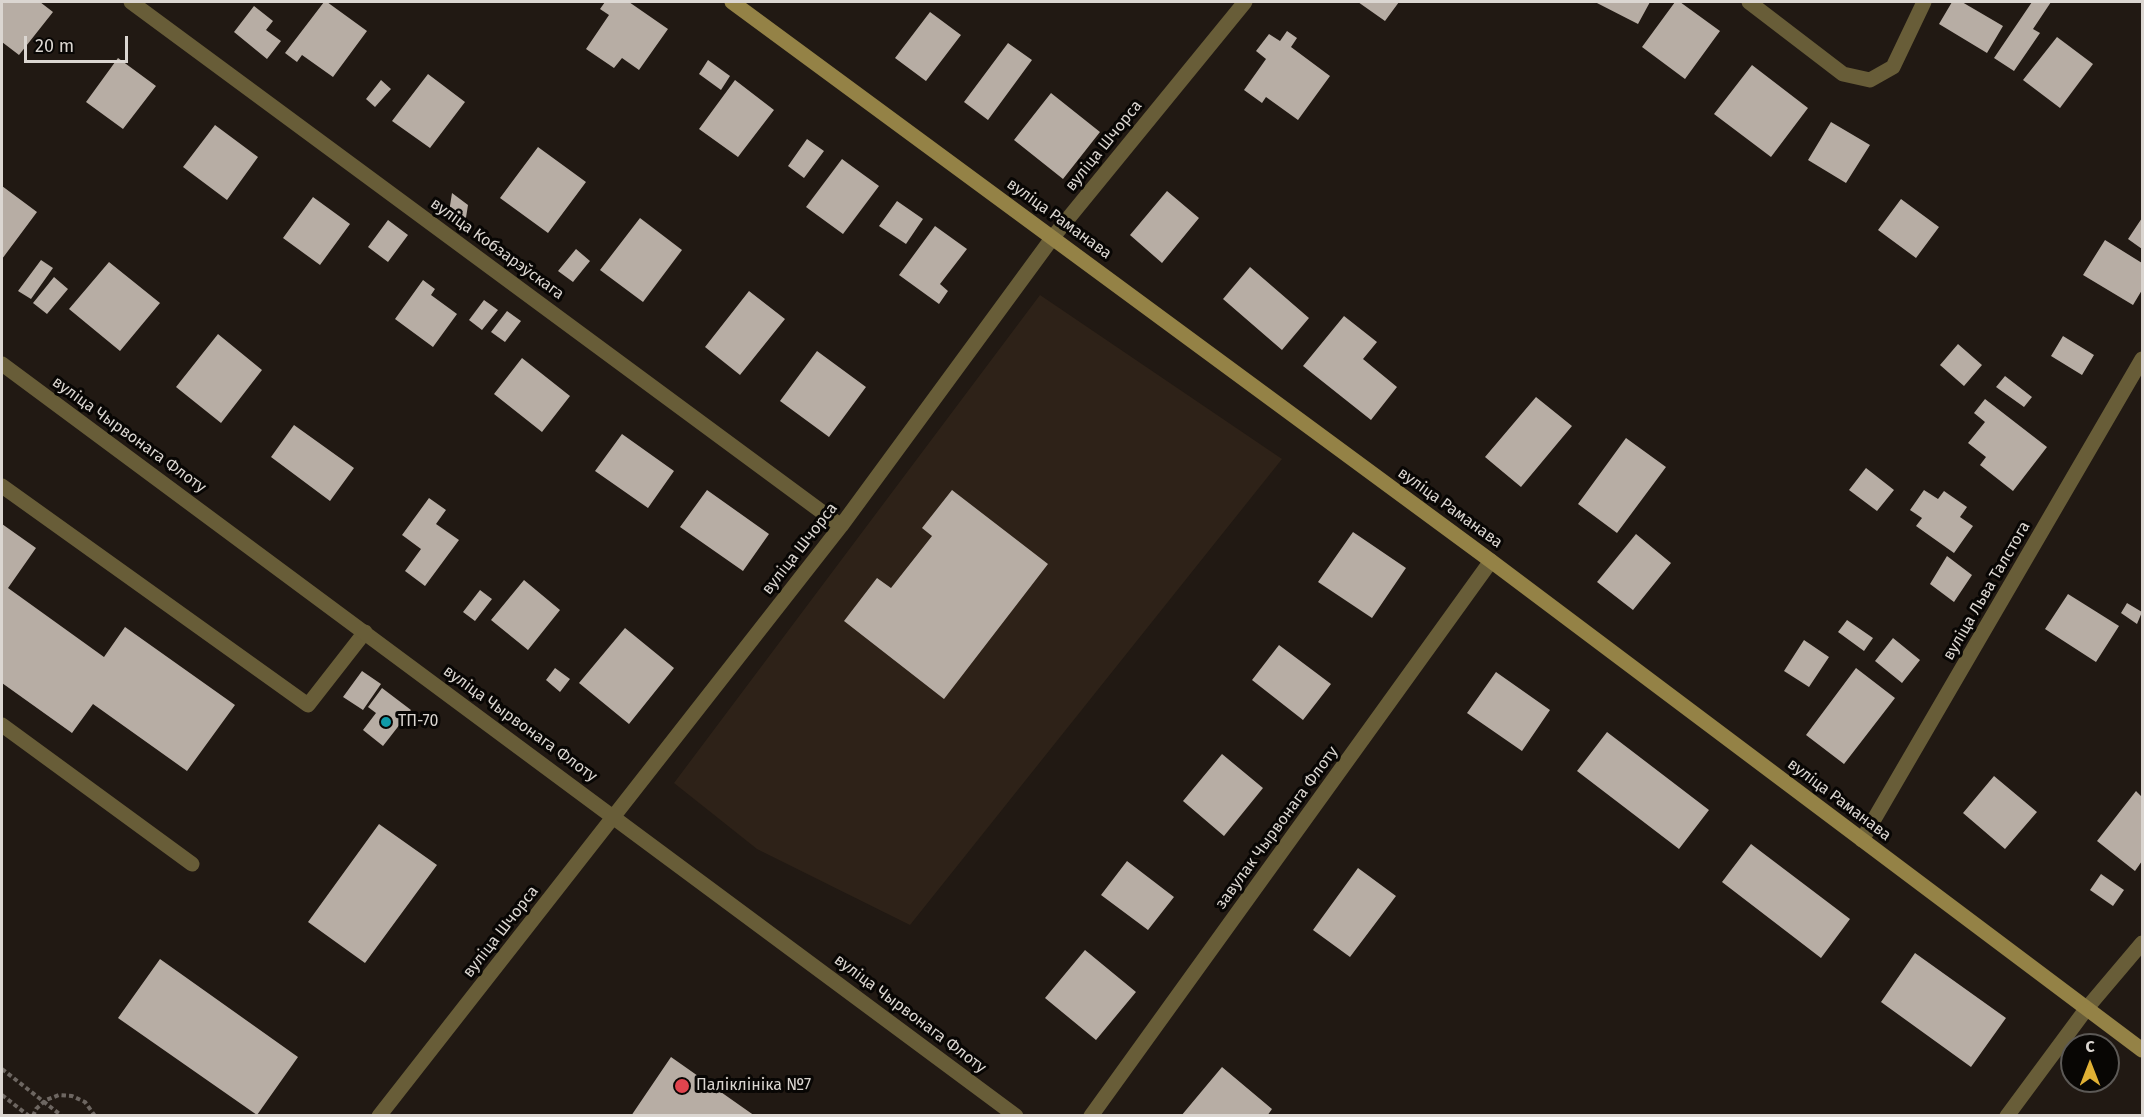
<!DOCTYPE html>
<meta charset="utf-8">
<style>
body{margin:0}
#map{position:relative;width:2144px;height:1117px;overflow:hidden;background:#211913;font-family:"Fira Sans",sans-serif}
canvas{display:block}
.frame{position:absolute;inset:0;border:3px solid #dbd6d1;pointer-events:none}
.north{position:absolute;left:2060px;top:1033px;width:60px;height:60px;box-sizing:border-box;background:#080604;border:2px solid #5c5956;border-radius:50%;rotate:0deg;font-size:16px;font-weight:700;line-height:24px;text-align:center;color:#dbd6d1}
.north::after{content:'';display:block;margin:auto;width:21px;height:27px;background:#dfb034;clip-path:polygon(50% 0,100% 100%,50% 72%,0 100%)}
.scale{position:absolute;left:24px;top:36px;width:104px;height:27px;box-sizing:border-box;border:3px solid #dbd6d1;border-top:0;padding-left:8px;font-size:18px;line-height:21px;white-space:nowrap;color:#dbd6d1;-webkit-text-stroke:4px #080604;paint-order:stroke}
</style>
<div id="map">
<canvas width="2144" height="1117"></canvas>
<div class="frame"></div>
<div class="north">С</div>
<div class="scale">20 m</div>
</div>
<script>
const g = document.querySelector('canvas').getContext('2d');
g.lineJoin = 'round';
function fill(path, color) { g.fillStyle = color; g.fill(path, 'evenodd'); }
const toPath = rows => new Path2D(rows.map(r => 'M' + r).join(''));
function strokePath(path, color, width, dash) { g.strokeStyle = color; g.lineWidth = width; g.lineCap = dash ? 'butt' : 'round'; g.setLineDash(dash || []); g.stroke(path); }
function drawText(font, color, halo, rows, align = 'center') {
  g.font = font + ' "Fira Sans",sans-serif'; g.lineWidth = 6; g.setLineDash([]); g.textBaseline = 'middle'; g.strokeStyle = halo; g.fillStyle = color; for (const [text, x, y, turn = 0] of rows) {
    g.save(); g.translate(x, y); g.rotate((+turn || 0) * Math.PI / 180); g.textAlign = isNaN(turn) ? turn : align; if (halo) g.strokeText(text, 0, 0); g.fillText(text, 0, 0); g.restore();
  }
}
fill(toPath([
 [1040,295,1282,459,910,925,757,849,674,783]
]), '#2e2218');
fill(toPath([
 [2,2,40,2,53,12,19,55,2,42],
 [324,2,327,2,367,31,333,77,302,55,297,62,285,53],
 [605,2,629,2,668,29,639,70,622,58,614,68,586,49,609,15,600,9],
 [1358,2,1399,2,1385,21],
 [1595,2,1650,2,1638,24],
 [1675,2,1680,2,1720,31,1685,79,1642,47],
 [1952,2,1962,2,2003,26,1987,53,1939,24],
 [2032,2,2051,2,2033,29,2040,33,2014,71,1994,58],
 [254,6,273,21,266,30,281,41,267,59,234,32],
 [930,12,961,35,926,81,895,58],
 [1287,31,1297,38,1291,47,1330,76,1298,120,1266,97,1262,103,1244,90,1266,59,1256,51,1269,34,1280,41],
 [2057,37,2093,64,2060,108,2023,80],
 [1008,43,1032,60,988,120,964,102],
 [118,58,156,86,123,129,86,102],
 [708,60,730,76,721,90,699,74],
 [1752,65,1808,108,1771,157,1714,114],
 [428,74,465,102,430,148,392,121],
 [381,80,391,89,375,107,366,99],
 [735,80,774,110,738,157,699,129],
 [1051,93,1100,132,1063,179,1014,140],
 [1831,122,1870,145,1846,183,1808,160],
 [215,125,258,157,227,200,183,167],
 [807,139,824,151,804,178,788,166],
 [538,147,586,182,548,233,500,198],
 [842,159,879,186,843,234,806,207],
 [2,186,37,212,2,259],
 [1167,191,1199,218,1162,263,1130,235],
 [452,193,468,205,465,224,449,212],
 [313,197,350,224,320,265,283,238],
 [1901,199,1939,227,1916,258,1878,230],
 [897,201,923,219,906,244,879,226],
 [640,218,682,250,643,302,600,270],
 [2142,218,2142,249,2128,239],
 [388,220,408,235,388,262,368,247],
 [935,226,967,249,940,284,948,291,939,304,899,275],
 [2105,240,2142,263,2142,290,2133,305,2083,275],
 [576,249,590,261,573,282,558,271],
 [41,260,53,268,31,299,18,291],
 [109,262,160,303,120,351,69,309],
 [1250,267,1309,318,1282,350,1223,299],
 [54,277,68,289,47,314,33,303],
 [423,280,435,289,431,295,457,314,433,347,395,319],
 [749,291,785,319,740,375,705,347],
 [484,300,498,310,482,330,469,320],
 [507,311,521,321,505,342,491,332],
 [1344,316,1377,342,1363,359,1397,387,1371,420,1303,366],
 [218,334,262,370,221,423,176,387],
 [2063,336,2094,355,2082,375,2051,356],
 [1958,344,1982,365,1964,386,1940,365],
 [817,351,866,387,829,437,780,401],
 [522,358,570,396,542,432,494,394],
 [2005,376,2032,397,2024,407,1996,387],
 [1536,397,1572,426,1521,487,1485,457],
 [1985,399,2047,447,2013,491,1980,465,1986,457,1968,443,1985,422,1974,413],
 [294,425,354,468,330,501,271,457],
 [622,434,674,471,648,508,595,471],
 [1626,438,1666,467,1617,533,1578,504],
 [1866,468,1894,490,1877,511,1849,490],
 [707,490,769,534,743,571,680,527],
 [952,490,1048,564,944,699,844,621,877,578,891,588,932,536,922,528],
 [1924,490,1938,499,1944,491,1967,507,1960,517,1973,526,1954,553,1916,526,1922,518,1910,510],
 [429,498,446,510,436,524,459,540,425,586,405,571,421,549,402,535],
 [2,524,36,548,8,588,104,657,125,627,235,705,187,771,93,704,72,733,2,683],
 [1353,532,1406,568,1372,618,1318,582],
 [1636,534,1671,563,1633,610,1597,582],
 [1947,556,1972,575,1954,602,1930,584],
 [524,580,560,610,528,650,491,620],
 [480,590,492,599,475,621,463,612],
 [2068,594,2119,626,2096,662,2045,629],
 [2127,603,2142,612,2137,624,2121,613],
 [1847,620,1873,638,1864,651,1838,632],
 [625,628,674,668,629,724,579,683],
 [1893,638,1920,660,1902,683,1875,661],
 [1804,640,1829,657,1809,687,1784,671],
 [1279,645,1331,684,1303,720,1252,680],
 [555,668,570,679,560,692,546,680],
 [1856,668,1895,698,1844,764,1806,735],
 [362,671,381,684,363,710,343,697],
 [1496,672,1550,710,1522,751,1467,713],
 [382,688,411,710,383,746,363,730,376,713,368,707],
 [1607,732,1709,810,1679,849,1577,771],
 [1222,754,1263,788,1224,836,1183,801],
 [1994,776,2037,812,2005,849,1963,813],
 [2136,791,2142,797,2142,861,2135,871,2097,841],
 [379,824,437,865,365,963,308,922],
 [1751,844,1850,919,1821,958,1722,882],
 [1127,861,1174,897,1148,930,1101,895],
 [1358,868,1396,896,1350,957,1313,930],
 [2101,874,2124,890,2113,906,2090,890],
 [1085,950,1136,992,1096,1040,1045,998],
 [1915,953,2006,1018,1971,1067,1881,1002],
 [160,959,298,1057,257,1115,118,1018],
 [671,1057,755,1116,631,1116],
 [1222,1067,1272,1109,1267,1116,1181,1116]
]), '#b7ada4');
strokePath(toPath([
 [2,1069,62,1116],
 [2,1095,29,1116],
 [33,1116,36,1109,46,1100,59,1095,72,1096,85,1102,95,1116]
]), '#6d6661', 4, [4.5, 3]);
strokePath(toPath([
 [2,486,308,705,365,632],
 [2,725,192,864]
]), '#685d38', 15);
strokePath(toPath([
 [131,2,841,526],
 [1749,2,1843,74,1870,80,1893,67,1924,2],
 [2,364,1016,1116],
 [1862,840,2142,359],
 [379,1116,841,526,1053,237,1245,2],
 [1091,1116,1491,561],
 [2007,1116,2087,1008,2142,943]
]), '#685d38', 15);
strokePath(toPath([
 [732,2,1491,561,2142,1050]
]), '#948246', 15);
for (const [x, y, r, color] of [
 [386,722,6,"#0f9aa8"],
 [682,1086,8,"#e0444e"]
]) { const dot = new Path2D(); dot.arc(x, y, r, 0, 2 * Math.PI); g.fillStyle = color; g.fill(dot); strokePath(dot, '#080604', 2); }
drawText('16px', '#dbd6d1', '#080604', [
 ["вуліца Шчорса",1104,146,-51],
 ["вуліца Раманава",1059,219,36],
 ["вуліца Кобзарэўскага",497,249,36],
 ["вуліца Чырвонага Флоту",129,435,36],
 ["вуліца Раманава",1450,508,36],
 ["вуліца Шчорса",800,549,-52],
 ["вуліца Льва Талстога",1987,591,-60],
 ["вуліца Чырвонага Флоту",520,724,36],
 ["вуліца Раманава",1839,800,37],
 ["завулак Чырвонага Флоту",1277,828,-54],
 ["вуліца Шчорса",501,932,-52],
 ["вуліца Чырвонага Флоту",910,1014,37]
]);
drawText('16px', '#dbd6d1', '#080604', [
 ["ТП-70",398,722],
 ["Паліклініка №7",696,1086]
], 'left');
</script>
